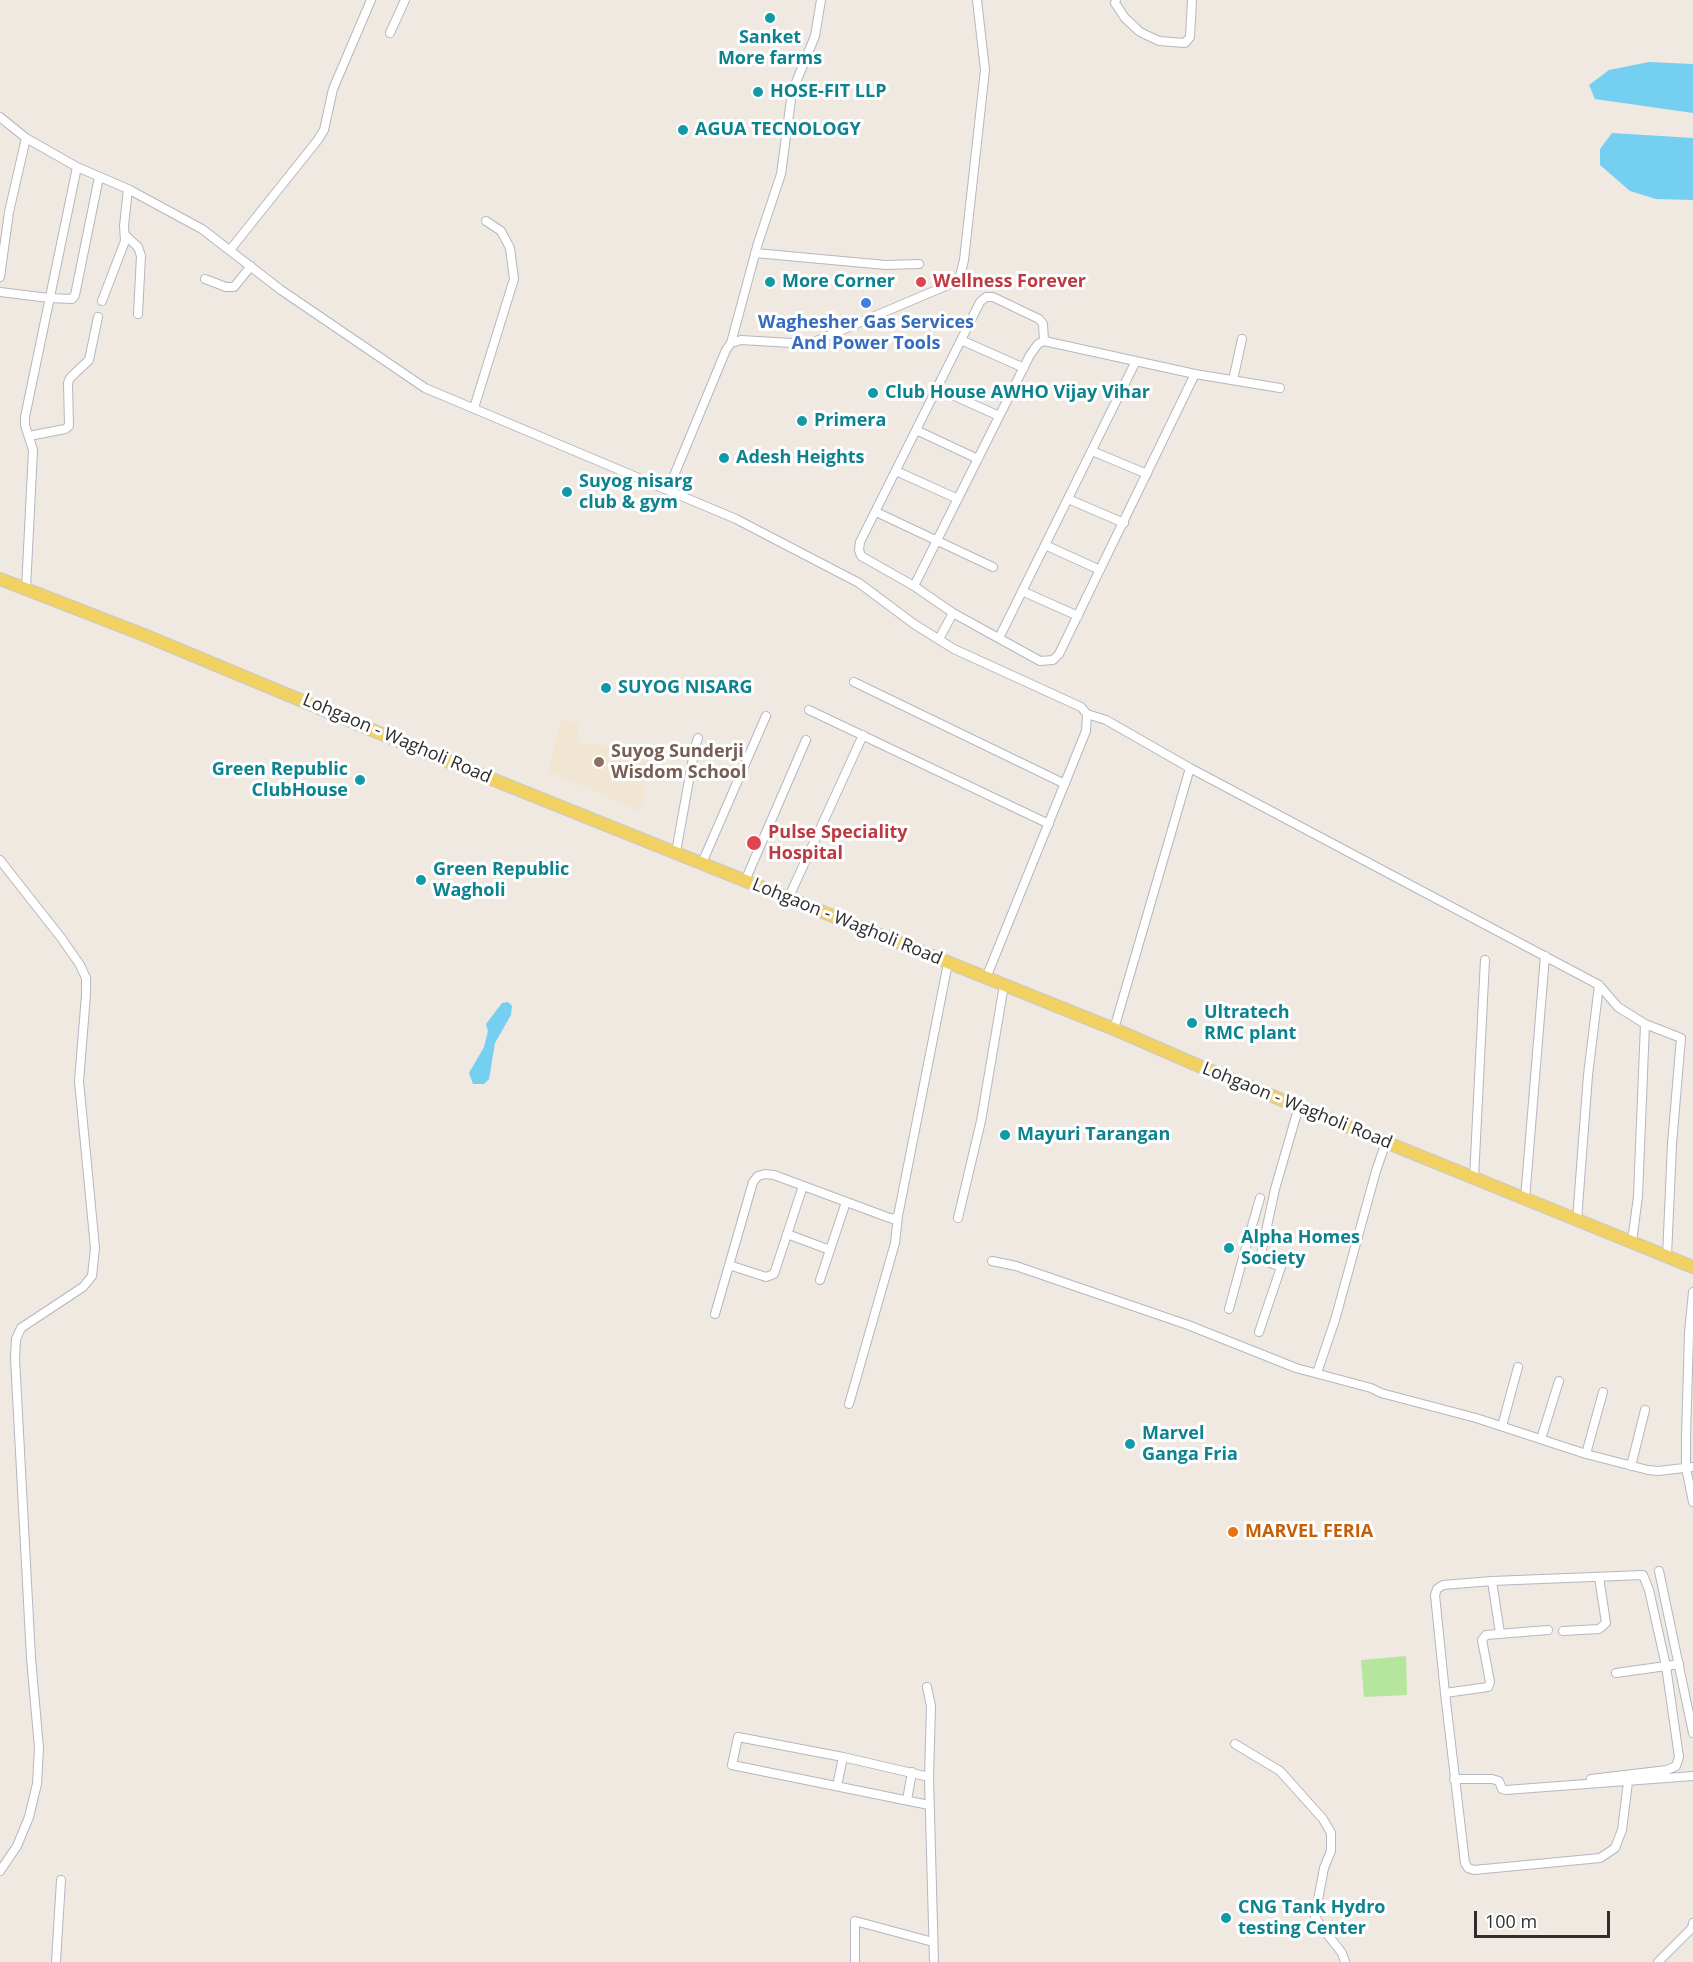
<!DOCTYPE html>
<style>
body{margin:0}
#map{position:relative;width:1693px;height:1962px;overflow:hidden;background:#efe9e1;font-family:"Open Sans",sans-serif}
canvas{display:block}
.scale{position:absolute;left:1474px;top:1911px;width:136px;height:27px;box-sizing:border-box;border:3px solid #2e2e2e;border-top:0;padding-left:8px;font-size:18px;line-height:21px;white-space:nowrap;color:#2e2e2e;-webkit-text-stroke:4px #fff;paint-order:stroke}
</style>
<div id="map">
<canvas width="1693" height="1962"></canvas>
<div class="scale">100 m</div>
</div>
<script>
const g = document.querySelector('canvas').getContext('2d');
g.lineJoin = 'round';
function fill(path, color) { g.fillStyle = color; g.fill(path, 'evenodd'); }
const toPath = rows => new Path2D(rows.map(r => 'M' + r).join(''));
function strokePath(path, color, width, dash) { g.strokeStyle = color; g.lineWidth = width; g.lineCap = dash ? 'butt' : 'round'; g.setLineDash(dash || []); g.stroke(path); }
function drawText(font, color, halo, rows, align = 'center') {
  g.font = font + ' "Open Sans",sans-serif'; g.lineWidth = 6; g.setLineDash([]); g.textBaseline = 'middle'; g.strokeStyle = halo; g.fillStyle = color; for (const [text, x, y, turn = 0] of rows) {
    g.save(); g.translate(x, y); g.rotate((+turn || 0) * Math.PI / 180); g.textAlign = isNaN(turn) ? turn : align; if (halo) g.strokeText(text, 0, 0); g.fillText(text, 0, 0); g.restore();
  }
}
fill(toPath([
 [561,720,579,723,577,742,650,754,640,811,548,771]
]), '#f0e6d1');
fill(toPath([
 [1406,1656,1407,1695,1364,1697,1361,1660]
]), '#b6e59e');
fill(toPath([
 [1649,62,1693,64,1693,113,1595,99,1589,85,1609,70],
 [1612,133,1693,138,1693,200,1656,199,1630,191,1600,165,1600,149],
 [508,1002,512,1006,511,1015,495,1043,489,1079,484,1084,473,1084,469,1073,484,1047,488,1031,486,1024,502,1003]
]), '#75cff0');
const minor = toPath([
 [1116,0,1115,3,1125,18,1140,32,1159,41,1185,43,1190,37,1192,0],
 [390,33,405,0],
 [0,117,26,138,77,167],
 [125,235,138,247,141,256,138,314],
 [230,250,317,141,324,130,333,89,371,0],
 [755,253,886,265,919,264],
 [0,277,9,212,26,138],
 [205,279,226,287,234,287,251,266],
 [0,292,49,298,72,299,75,295,99,177],
 [102,301,125,241,124,226,128,189],
 [961,340,1024,368],
 [1044,341,1043,324,1039,319,993,297,986,297,980,302,860,542,859,550,861,556,914,586,953,613,1040,661,1053,660,1059,654,1195,374],
 [731,343,741,340,809,344,948,285,960,276,964,260,985,70,977,0],
 [1233,380,1242,339],
 [937,388,999,416],
 [474,408,514,279,510,248,501,231,486,221],
 [916,430,978,459],
 [29,436,65,429,69,426,68,383,70,378,89,360,98,317],
 [1092,451,1147,474],
 [896,471,958,499],
 [668,490,726,350,731,343,758,243,781,174,792,92,815,36,821,0],
 [1068,499,1124,523],
 [876,512,993,567],
 [1045,545,1100,570],
 [914,586,1030,355,1038,344,1044,341,1195,374,1280,388],
 [26,589,33,450,25,425,25,417,77,167,128,189,202,229,281,290,425,388,736,519,859,583,914,624,954,649,1081,707,1087,714,1086,731,986,978],
 [1022,591,1078,616],
 [999,638,1136,361],
 [939,639,953,613],
 [854,682,1065,784],
 [809,710,1049,824],
 [1087,714,1106,720,1190,768,1599,985,1618,1007,1645,1024,1681,1038,1672,1144,1667,1256],
 [676,852,695,747,698,738],
 [0,860,62,939,80,965,86,978,86,995,79,1081,95,1248,92,1276,83,1287,21,1328,16,1339,15,1358,31,1658,39,1748,37,1784,29,1817,17,1846,0,1871],
 [702,863,766,716],
 [745,881,806,740],
 [788,899,863,735],
 [1114,1029,1190,768],
 [1474,1178,1485,960],
 [1525,1199,1545,956],
 [958,1218,981,1121,1004,985],
 [1577,1220,1588,1075,1599,985],
 [787,1234,830,1250],
 [1632,1242,1638,1196,1645,1024],
 [1244,1254,1260,1198],
 [992,1261,1016,1266,1188,1325,1296,1368,1371,1388,1381,1393,1476,1418,1586,1454,1648,1470,1658,1471,1693,1467],
 [729,1265,766,1277,774,1274,803,1186],
 [820,1280,846,1202],
 [1693,1292,1689,1333,1686,1437,1686,1468,1693,1502],
 [1229,1309,1244,1254,1260,1259,1275,1189,1299,1106],
 [715,1314,753,1182,758,1176,765,1174,774,1175,887,1217,893,1219,898,1216,948,963],
 [1259,1332,1281,1267,1260,1259],
 [1317,1373,1335,1320,1376,1171,1386,1142],
 [849,1404,895,1243,898,1216],
 [1502,1426,1518,1367],
 [1541,1439,1559,1381],
 [1586,1454,1603,1392],
 [1631,1466,1645,1410],
 [1659,1571,1693,1733],
 [1492,1581,1643,1575,1649,1590,1666,1666,1679,1664],
 [1563,1631,1599,1629,1606,1623,1599,1577],
 [1500,1633,1492,1581,1443,1585,1437,1589,1435,1595,1445,1693,1465,1863,1468,1868,1474,1870,1600,1858,1615,1848,1622,1830,1628,1782],
 [927,1687,931,1706,929,1777,934,1962],
 [1445,1693,1488,1687,1490,1682,1482,1640,1486,1635,1548,1630],
 [1235,1744,1280,1771,1323,1819,1331,1833,1331,1851,1324,1868,1315,1916,1320,1925,1342,1953,1345,1962],
 [929,1777,843,1757,738,1737,732,1765,929,1805],
 [1454,1779,1492,1779,1499,1781,1502,1789,1506,1790,1693,1776],
 [1591,1779,1667,1770,1676,1766,1679,1757,1666,1666,1616,1673],
 [837,1786,843,1757],
 [907,1800,912,1772],
 [56,1962,61,1880],
 [855,1962,855,1921,933,1942],
 [1658,1962,1692,1928,1693,1923]
]);
const primary = toPath([
 [0,579,144,635,437,757,1114,1029,1206,1069,1693,1267]
]);
strokePath(minor, '#b4b7c1', 10);
strokePath(primary, '#c9c9c9', 14);
strokePath(minor, '#fff', 8);
strokePath(primary, '#f2d163', 12);
for (const [x, y, r, color] of [
 [770,18,6,"#0f9aa8"],
 [758,92,6,"#0f9aa8"],
 [683,130,6,"#0f9aa8"],
 [770,282,6,"#0f9aa8"],
 [921,282,6,"#e0444e"],
 [866,303,6,"#3f7fe0"],
 [873,393,6,"#0f9aa8"],
 [802,421,6,"#0f9aa8"],
 [724,458,6,"#0f9aa8"],
 [567,492,6,"#0f9aa8"],
 [606,688,6,"#0f9aa8"],
 [599,762,6,"#8d6e63"],
 [360,780,6,"#0f9aa8"],
 [754,843,8,"#e0444e"],
 [421,880,6,"#0f9aa8"],
 [1192,1023,6,"#0f9aa8"],
 [1005,1135,6,"#0f9aa8"],
 [1229,1248,6,"#0f9aa8"],
 [1130,1444,6,"#0f9aa8"],
 [1233,1532,6,"#e8710a"],
 [1226,1918,6,"#0f9aa8"]
]) { const dot = new Path2D(); dot.arc(x, y, r, 0, 2 * Math.PI); g.fillStyle = color; g.fill(dot); strokePath(dot, '#fff', 2); }
drawText('bold 18px', '#0d838f', '#fff', [
 ["Sanket",770,38,"center"],
 ["More farms",770,59,"center"],
 ["HOSE-FIT LLP",770,92],
 ["AGUA TECNOLOGY",695,130],
 ["More Corner",782,282],
 ["Club House AWHO Vijay Vihar",885,393],
 ["Primera",814,421],
 ["Adesh Heights",736,458],
 ["Suyog nisarg",579,482],
 ["club & gym",579,503],
 ["SUYOG NISARG",618,688],
 ["Green Republic",348,770,"right"],
 ["ClubHouse",348,791,"right"],
 ["Green Republic",433,870],
 ["Wagholi",433,891],
 ["Ultratech",1204,1013],
 ["RMC plant",1204,1034],
 ["Mayuri Tarangan",1017,1135],
 ["Alpha Homes",1241,1238],
 ["Society",1241,1259],
 ["Marvel",1142,1434],
 ["Ganga Fria",1142,1455],
 ["CNG Tank Hydro",1238,1908],
 ["testing Center",1238,1929]
], 'left');
drawText('bold 18px', '#be3a42', '#fff', [
 ["Wellness Forever",933,282],
 ["Pulse Speciality",768,833],
 ["Hospital",768,854]
], 'left');
drawText('bold 18px', '#366cbe', '#fff', [
 ["Waghesher Gas Services",866,323],
 ["And Power Tools",866,344]
]);
drawText('18px', '#2e2e2e', '#fff', [
 ["Lohgaon - Wagholi Road",397,739,23],
 ["Lohgaon - Wagholi Road",847,922,22],
 ["Lohgaon - Wagholi Road",1297,1106,22]
]);
drawText('bold 18px', '#785e54', '#fff', [
 ["Suyog Sunderji",611,752],
 ["Wisdom School",611,773]
], 'left');
drawText('bold 18px', '#c56008', '#fff', [
 ["MARVEL FERIA",1245,1532]
], 'left');
</script>
